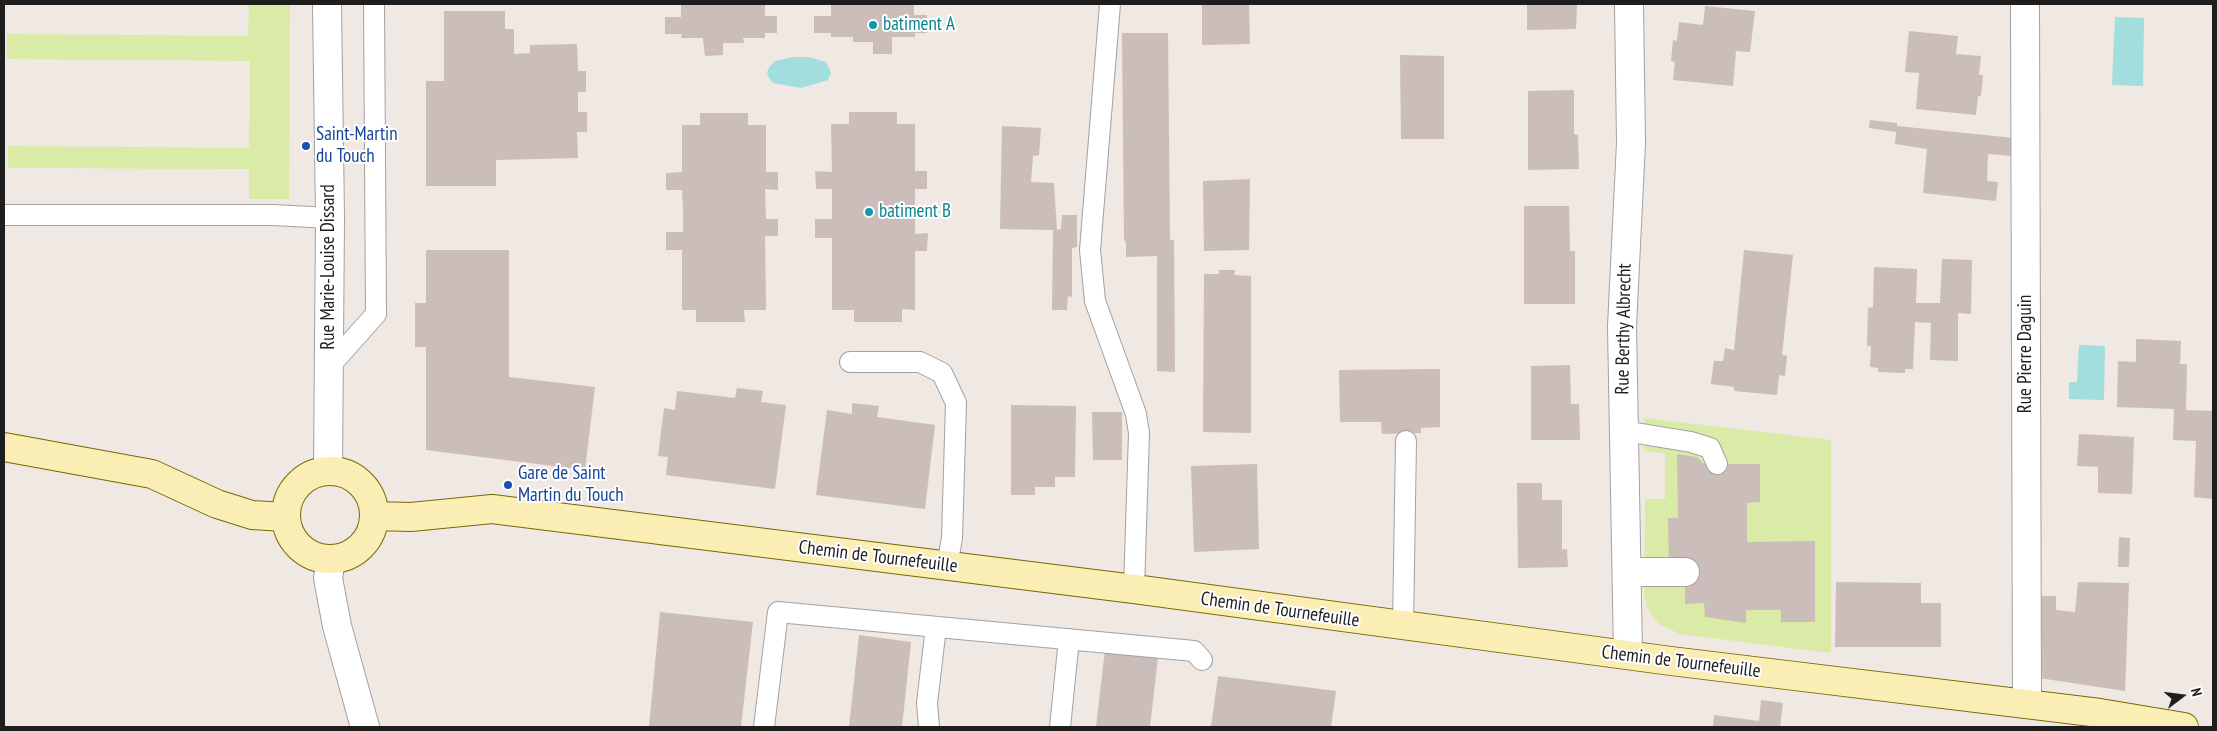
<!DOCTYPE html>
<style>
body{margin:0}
#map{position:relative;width:2217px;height:731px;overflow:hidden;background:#efe8e3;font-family:"PT Sans Narrow",sans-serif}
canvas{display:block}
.frame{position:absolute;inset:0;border:5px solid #1e1e1e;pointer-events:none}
.north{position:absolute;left:2157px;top:671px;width:50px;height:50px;-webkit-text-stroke:4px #fff;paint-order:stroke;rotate:75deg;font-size:14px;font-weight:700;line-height:20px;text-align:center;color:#1e1e1e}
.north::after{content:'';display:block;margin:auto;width:18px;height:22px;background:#1e1e1e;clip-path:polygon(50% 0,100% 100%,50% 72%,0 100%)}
</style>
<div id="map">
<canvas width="2217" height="731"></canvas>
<div class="frame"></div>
<div class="north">N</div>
</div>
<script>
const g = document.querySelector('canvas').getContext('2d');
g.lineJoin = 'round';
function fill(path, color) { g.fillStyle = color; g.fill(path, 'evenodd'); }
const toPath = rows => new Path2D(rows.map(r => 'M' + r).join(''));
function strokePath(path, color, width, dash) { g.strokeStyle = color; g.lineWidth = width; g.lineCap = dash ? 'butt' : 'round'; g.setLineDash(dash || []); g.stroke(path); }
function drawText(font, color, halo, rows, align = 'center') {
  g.font = font + ' "PT Sans Narrow",sans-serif'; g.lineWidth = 4; g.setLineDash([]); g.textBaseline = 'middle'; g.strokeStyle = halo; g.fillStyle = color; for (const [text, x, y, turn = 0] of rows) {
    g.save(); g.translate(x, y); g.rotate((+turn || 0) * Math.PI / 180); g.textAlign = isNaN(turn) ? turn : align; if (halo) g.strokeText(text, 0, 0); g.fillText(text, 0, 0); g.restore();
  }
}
fill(toPath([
 [249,4,290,4,289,199,249,199,249,169,8,168,8,146,249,148,250,61,7,59,7,34,248,36],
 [1644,418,1831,440,1831,653,1680,634,1661,625,1653,618,1647,608,1644,595,1645,499,1665,499,1665,453,1644,451]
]), '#d9eba7');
fill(toPath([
 [2115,17,2144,18,2143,86,2112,85],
 [793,57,808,57,826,62,831,73,828,80,801,88,773,83,769,78,767,72,770,66,775,61],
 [2079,345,2105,346,2104,400,2069,399,2069,382,2077,382]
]), '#a2dede');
fill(toPath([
 [681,4,765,4,765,16,777,16,777,33,765,33,765,38,743,38,744,43,723,43,723,55,705,56,703,38,681,38,682,34,665,34,665,17,681,17],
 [831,4,914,4,914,15,927,15,927,33,915,33,915,37,892,37,892,54,873,54,873,42,853,42,853,37,831,37,831,33,814,33,814,16,831,16],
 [1202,4,1249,4,1250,44,1202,45],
 [1527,4,1577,4,1576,29,1527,30],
 [1705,6,1755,11,1750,52,1736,51,1733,86,1673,80,1675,62,1671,61,1673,40,1677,41,1679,22,1703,25],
 [444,11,505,11,505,29,514,29,514,54,530,53,530,45,577,44,578,71,586,71,586,92,578,92,578,112,587,112,587,132,577,132,578,158,496,160,496,186,426,186,426,81,444,81],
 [1909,31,1958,36,1956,54,1981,56,1979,75,1983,75,1981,96,1978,96,1976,115,1916,109,1919,73,1905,72],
 [1122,33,1168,33,1170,240,1174,240,1175,372,1157,371,1157,256,1126,257,1126,242,1124,240],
 [1400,55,1444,56,1444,139,1401,139],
 [1574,90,1574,134,1578,135,1579,169,1528,170,1528,91],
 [849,112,897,112,897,124,915,124,915,171,927,171,927,189,915,189,915,234,928,233,927,251,915,251,915,310,902,309,902,322,854,322,854,310,832,310,832,238,815,238,815,219,832,219,832,189,816,189,815,171,832,172,831,124,849,124],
 [700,113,748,113,748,125,766,125,766,172,778,172,778,190,765,189,766,219,778,219,778,236,765,236,766,310,744,310,745,322,696,322,696,310,682,310,682,250,666,250,666,232,683,232,683,207,682,190,666,190,666,173,682,172,682,125,700,125],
 [1870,120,1897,123,1897,126,2014,138,2014,156,1988,154,1987,181,1998,182,1996,201,1923,193,1927,149,1895,144,1896,132,1869,128],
 [1002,126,1041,128,1039,155,1033,156,1031,182,1054,183,1057,230,1061,229,1062,215,1077,215,1077,247,1072,248,1072,297,1068,296,1067,310,1052,310,1053,230,1000,229],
 [1250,179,1249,250,1204,251,1203,181],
 [1524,206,1569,206,1570,251,1575,251,1575,304,1524,304],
 [426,250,509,250,509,377,595,387,585,470,426,450,426,347,415,347,415,303,426,303],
 [1744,250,1793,255,1782,355,1787,356,1785,376,1779,375,1777,395,1734,391,1734,387,1711,384,1711,382,1714,361,1723,361,1725,348,1734,350],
 [1942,259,1972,260,1971,314,1958,313,1958,361,1930,360,1931,323,1915,322,1913,369,1905,369,1905,373,1878,372,1878,368,1870,367,1871,346,1867,346,1868,308,1873,307,1874,267,1917,269,1916,303,1940,303],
 [1219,270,1235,270,1234,275,1251,276,1251,433,1203,432,1204,274,1219,274],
 [2136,339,2181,341,2180,364,2187,364,2186,410,2213,411,2213,499,2194,497,2196,441,2173,440,2174,409,2117,407,2118,361,2136,362],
 [1570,365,1571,404,1579,404,1580,440,1531,440,1531,366],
 [1440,369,1440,427,1421,428,1421,433,1382,434,1381,422,1340,422,1339,370],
 [737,388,763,391,761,402,786,405,775,489,666,475,668,457,658,456,664,408,675,410,677,391,735,398],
 [852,403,879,406,877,417,935,425,925,509,816,495,827,410,852,414],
 [1011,405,1076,406,1075,477,1055,477,1055,487,1035,487,1035,495,1011,495],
 [1092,412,1122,412,1122,460,1093,460],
 [2079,434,2134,437,2132,494,2098,493,2098,467,2077,466],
 [1677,454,1697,457,1704,464,1760,464,1760,502,1747,503,1747,542,1815,541,1815,622,1781,622,1781,610,1746,610,1746,623,1705,617,1704,603,1685,604,1685,572,1669,566,1668,518,1678,518],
 [1257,464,1259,549,1194,552,1191,466],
 [1517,483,1542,483,1542,500,1562,500,1562,550,1567,549,1568,567,1518,568],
 [2119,537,2130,538,2129,567,2118,567],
 [1836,582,1921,583,1921,603,1941,603,1941,647,1835,647],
 [2078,582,2129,583,2125,691,2039,678,2037,596,2056,596,2056,610,2075,612],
 [660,612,753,622,741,727,649,727],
 [859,635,911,642,902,727,849,727],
 [1105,650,1158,657,1150,727,1096,727],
 [1218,676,1336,691,1331,727,1211,727],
 [1761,700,1783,703,1780,727,1713,727,1714,715,1759,721]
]), '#cbbdb9');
const lane = toPath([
 [1110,4,1090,250,1095,301,1136,414,1139,433,1134,589],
 [4,215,273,215,330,218],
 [850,362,920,362,942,373,956,403,952,538,947,566],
 [328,368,376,314,374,4],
 [1624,431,1691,442,1710,448,1717,464],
 [1403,627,1406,441],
 [764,727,778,612,1194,651,1202,660],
 [929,727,927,703,936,627],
 [1060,727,1069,639]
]);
const street = toPath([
 [327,4,330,218,328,470],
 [2025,4,2027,704],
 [331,560,328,578,337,626,365,727],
 [1627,572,1685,572],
 [1628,655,1622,326,1631,143,1629,4]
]);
const secondary = toPath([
 [4,447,152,474,217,504,252,515,285,517],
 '286 515a44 44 0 1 1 88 0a44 44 0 1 1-88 0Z',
 [375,516,411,517,492,509,1134,589,1671,661,2100,713,2184,727]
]);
strokePath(lane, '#a2a2a2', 22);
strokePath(street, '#a2a2a2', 30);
strokePath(secondary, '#786802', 30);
strokePath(lane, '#fff', 20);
strokePath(street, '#fff', 28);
strokePath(secondary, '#fbeeb5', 28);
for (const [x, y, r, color] of [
 [873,25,5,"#0f9aa8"],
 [306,146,5,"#1a4fb4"],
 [869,212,5,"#0f9aa8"],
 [508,485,5,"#1a4fb4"]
]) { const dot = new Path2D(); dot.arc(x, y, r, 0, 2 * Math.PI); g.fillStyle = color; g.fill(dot); strokePath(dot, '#fff', 2); }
drawText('19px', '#0d838f', '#fff', [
 ["batiment A",883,25],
 ["batiment B",879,212]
], 'left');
drawText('19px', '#164399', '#fff', [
 ["Saint-Martin",316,135],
 ["du Touch",316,157],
 ["Gare de Saint",518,474],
 ["Martin du Touch",518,496]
], 'left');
drawText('19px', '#1e1e1e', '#fff', [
 ["Rue Marie-Louise Dissard",329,267,-90],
 ["Rue Berthy Albrecht",1624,329,-89],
 ["Rue Pierre Daguin",2026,354,-90],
 ["Chemin de Tournefeuille",878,557,7],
 ["Chemin de Tournefeuille",1280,610,8],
 ["Chemin de Tournefeuille",1681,662,7]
]);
</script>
